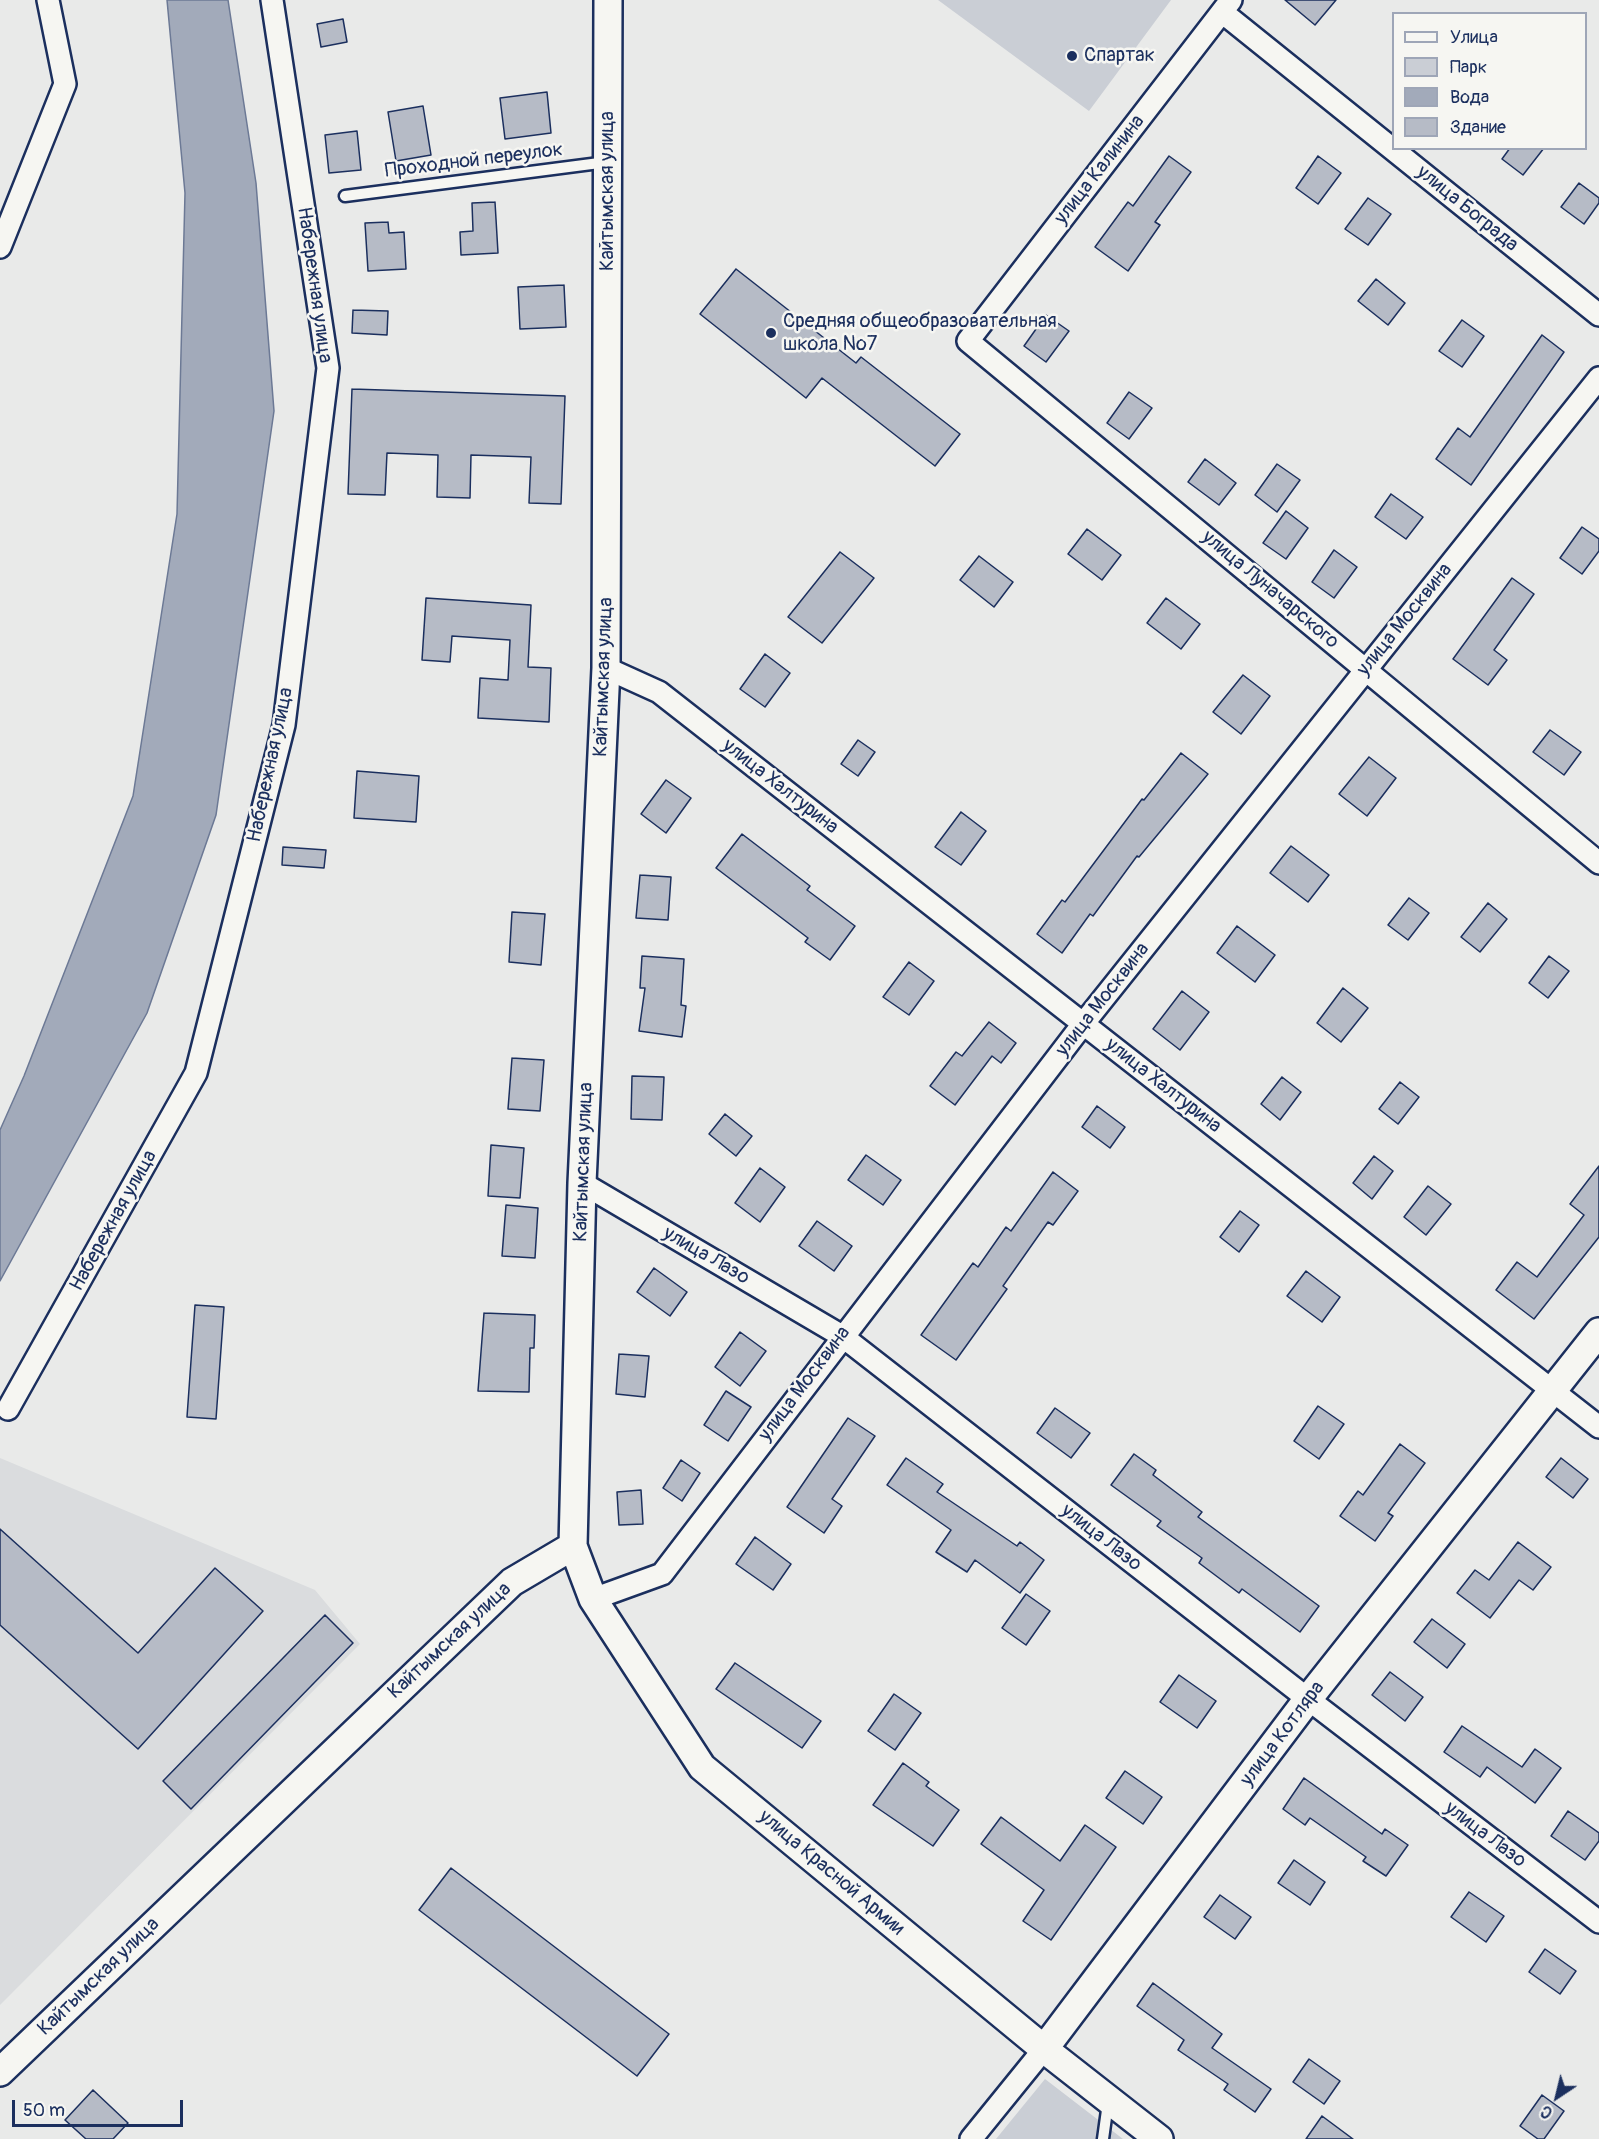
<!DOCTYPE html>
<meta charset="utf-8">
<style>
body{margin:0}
#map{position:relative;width:1599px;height:2139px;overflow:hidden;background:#e9eae9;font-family:Pangolin,sans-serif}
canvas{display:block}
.legend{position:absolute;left:1392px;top:12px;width:195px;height:138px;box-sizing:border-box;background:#f6f6f2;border:2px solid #9ea6b7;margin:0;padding:8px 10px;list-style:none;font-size:18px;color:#1b2f5e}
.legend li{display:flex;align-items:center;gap:12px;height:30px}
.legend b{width:30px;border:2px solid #9ea6b7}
.north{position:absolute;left:1527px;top:2067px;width:60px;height:60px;-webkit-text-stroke:4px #f6f6f2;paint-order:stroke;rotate:215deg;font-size:16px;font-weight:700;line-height:24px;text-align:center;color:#1b2f5e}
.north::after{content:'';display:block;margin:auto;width:21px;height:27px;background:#1b2f5e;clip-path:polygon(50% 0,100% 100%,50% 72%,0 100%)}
.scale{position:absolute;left:12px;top:2100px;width:171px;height:27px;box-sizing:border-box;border:3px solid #1b2f5e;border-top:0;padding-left:8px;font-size:18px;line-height:21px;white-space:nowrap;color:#1b2f5e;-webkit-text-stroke:4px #f6f6f2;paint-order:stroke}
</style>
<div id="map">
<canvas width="1599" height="2139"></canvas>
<ul class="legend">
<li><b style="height:8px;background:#f6f6f2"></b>Улица</li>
<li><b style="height:16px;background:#caced5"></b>Парк</li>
<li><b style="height:16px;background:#a2aaba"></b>Вода</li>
<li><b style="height:16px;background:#b6bbc6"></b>Здание</li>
</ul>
<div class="north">С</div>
<div class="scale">50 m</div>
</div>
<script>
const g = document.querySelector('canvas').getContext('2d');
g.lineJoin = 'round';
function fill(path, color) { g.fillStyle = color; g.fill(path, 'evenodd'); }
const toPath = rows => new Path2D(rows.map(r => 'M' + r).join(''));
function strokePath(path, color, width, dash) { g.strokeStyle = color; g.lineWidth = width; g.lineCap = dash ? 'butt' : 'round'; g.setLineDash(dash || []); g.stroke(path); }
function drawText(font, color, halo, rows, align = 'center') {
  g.font = font + ' Pangolin,sans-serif'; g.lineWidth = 5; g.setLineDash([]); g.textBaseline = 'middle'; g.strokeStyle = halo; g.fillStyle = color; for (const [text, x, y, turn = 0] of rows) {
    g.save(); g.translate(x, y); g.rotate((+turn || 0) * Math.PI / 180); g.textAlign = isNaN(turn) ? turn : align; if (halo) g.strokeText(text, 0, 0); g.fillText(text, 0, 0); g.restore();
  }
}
fill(toPath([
 [0,1458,315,1590,360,1644,0,2005]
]), '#dadcde');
fill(toPath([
 [938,0,1171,0,1089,111],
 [1045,2079,1123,2139,996,2139]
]), '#caced5');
const water = toPath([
 [167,0,228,0,256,183,274,411,216,815,147,1013,0,1281,0,1130,24,1076,133,796,177,514,185,193,167,0]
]);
fill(water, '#a2aaba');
strokePath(water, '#6c7995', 1.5);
const building = toPath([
 [1285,0,1336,0,1315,25,1285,0],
 [343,19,347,42,321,47,317,24,343,19],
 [547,92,551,133,505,139,500,98,547,92],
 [423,106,431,155,396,161,388,112,423,106],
 [357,131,361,170,329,173,325,135,357,131],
 [1510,148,1544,148,1523,175,1502,159,1510,148],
 [1169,156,1191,172,1155,222,1160,225,1128,271,1095,247,1128,202,1133,206,1169,156],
 [1318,156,1341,173,1318,204,1296,188,1318,156],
 [1579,183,1599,198,1599,203,1584,224,1561,207,1579,183],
 [1368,198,1391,214,1368,245,1345,229,1368,198],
 [495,202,498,253,461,255,460,232,473,231,472,203,495,202],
 [388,222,389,233,404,232,406,269,368,271,365,223,388,222],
 [736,269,856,363,861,357,960,434,935,466,822,378,806,398,700,314,736,269],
 [1376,279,1405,303,1388,325,1358,301,1376,279],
 [564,285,566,327,520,329,518,287,564,285],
 [353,310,388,311,387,335,352,333,353,310],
 [1046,315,1069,331,1046,362,1024,346,1046,315],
 [1462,320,1484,336,1462,367,1439,351,1462,320],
 [1542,335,1564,352,1471,485,1436,459,1458,428,1470,437,1542,335],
 [352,389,565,396,561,504,529,503,531,457,471,455,470,498,437,497,438,455,387,453,385,495,348,494,352,389],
 [1129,392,1152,408,1129,439,1107,423,1129,392],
 [1205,459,1236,483,1219,505,1188,482,1205,459],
 [1277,464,1300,480,1277,512,1255,495,1277,464],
 [1391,494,1423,517,1406,539,1375,517,1391,494],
 [1286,511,1308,528,1286,559,1263,543,1286,511],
 [1582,527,1599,539,1599,551,1582,574,1560,558,1582,527],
 [1087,529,1121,555,1102,580,1068,554,1087,529],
 [1334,550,1357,567,1334,598,1312,582,1334,550],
 [840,552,874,578,822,643,788,617,840,552],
 [979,556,1013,582,994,607,960,580,979,556],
 [1512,578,1534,594,1494,650,1507,660,1488,685,1453,659,1512,578],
 [426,598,531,605,528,667,551,668,549,722,478,718,480,678,508,680,510,640,452,636,450,662,422,660,426,598],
 [1166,598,1200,624,1181,649,1147,623,1166,598],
 [765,654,790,673,765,707,740,689,765,654],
 [1243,675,1270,696,1241,734,1213,712,1243,675],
 [1550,730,1581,752,1564,775,1533,752,1550,730],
 [858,740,875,752,858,776,841,764,858,740],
 [1181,753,1208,774,1139,857,1137,856,1093,916,1090,914,1062,953,1037,934,1062,900,1065,902,1142,799,1144,800,1181,753],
 [1369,757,1396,778,1367,816,1339,794,1369,757],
 [357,771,419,776,416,822,354,818,357,771],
 [666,780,691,798,666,833,641,814,666,780],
 [961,812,986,831,961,865,935,847,961,812],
 [742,834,810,886,807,890,855,926,830,960,805,942,808,938,716,868,742,834],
 [1291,846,1329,875,1308,902,1270,873,1291,846],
 [283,847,326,850,324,868,282,865,283,847],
 [640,875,671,877,668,920,636,918,640,875],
 [1409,898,1429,913,1408,940,1388,925,1409,898],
 [1488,903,1507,919,1480,952,1461,937,1488,903],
 [512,912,545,914,541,965,509,962,512,912],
 [1237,926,1275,955,1255,982,1217,953,1237,926],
 [642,956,684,959,681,1005,686,1006,682,1037,639,1031,645,988,640,988,642,956],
 [1549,956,1569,971,1548,998,1529,983,1549,956],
 [909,962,934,981,909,1015,883,997,909,962],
 [1343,988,1368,1008,1341,1042,1317,1023,1343,988],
 [1182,991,1209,1012,1180,1050,1153,1029,1182,991],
 [989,1022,1016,1043,1001,1063,992,1056,955,1105,930,1086,956,1052,962,1056,989,1022],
 [512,1058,544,1060,540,1111,508,1109,512,1058],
 [632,1076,664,1077,662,1120,631,1119,632,1076],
 [1282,1077,1301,1092,1280,1120,1261,1104,1282,1077],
 [1400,1082,1419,1097,1398,1124,1379,1109,1400,1082],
 [1097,1106,1125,1127,1110,1148,1082,1127,1097,1106],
 [725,1114,752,1136,736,1156,709,1134,725,1114],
 [491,1145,524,1148,520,1198,488,1196,491,1145],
 [866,1155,901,1180,883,1205,848,1180,866,1155],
 [1374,1156,1393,1171,1372,1199,1353,1183,1374,1156],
 [1599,1166,1599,1237,1534,1319,1496,1290,1517,1262,1537,1277,1584,1215,1570,1204,1599,1166],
 [760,1168,785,1187,760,1222,735,1203,760,1168],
 [1053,1172,1078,1191,1053,1225,1048,1222,1003,1286,1007,1289,956,1360,921,1335,973,1263,978,1267,1006,1227,1011,1231,1053,1172],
 [1428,1186,1451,1204,1426,1235,1404,1217,1428,1186],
 [506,1205,538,1208,535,1258,502,1256,506,1205],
 [1240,1211,1259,1225,1239,1252,1220,1237,1240,1211],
 [817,1221,852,1246,834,1271,799,1246,817,1221],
 [654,1268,687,1292,670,1316,637,1292,654,1268],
 [1306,1271,1340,1297,1322,1322,1287,1296,1306,1271],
 [195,1305,224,1307,216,1419,187,1417,195,1305],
 [484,1313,535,1315,534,1348,530,1348,529,1392,478,1391,484,1313],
 [740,1332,766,1351,740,1386,715,1367,740,1332],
 [619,1354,649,1356,645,1397,616,1394,619,1354],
 [726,1391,751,1407,728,1441,704,1425,726,1391],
 [1318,1406,1344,1424,1319,1459,1294,1441,1318,1406],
 [1055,1408,1090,1433,1071,1458,1037,1433,1055,1408],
 [848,1418,875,1436,832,1499,842,1506,824,1533,787,1507,848,1418],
 [1400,1444,1425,1463,1388,1513,1393,1516,1375,1541,1340,1516,1358,1491,1363,1495,1400,1444],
 [1134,1454,1156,1470,1153,1475,1202,1512,1198,1517,1319,1606,1300,1632,1242,1589,1239,1593,1199,1563,1202,1558,1157,1526,1161,1521,1111,1485,1134,1454],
 [906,1458,943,1484,937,1492,1017,1546,1020,1542,1044,1560,1020,1593,975,1560,967,1572,936,1552,951,1530,887,1485,906,1458],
 [1561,1458,1588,1479,1573,1498,1546,1477,1561,1458],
 [681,1460,700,1473,682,1501,663,1488,681,1460],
 [641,1490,643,1524,619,1525,617,1492,641,1490],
 [0,1529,138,1653,215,1568,263,1611,138,1749,0,1625,0,1529],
 [755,1537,791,1564,773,1590,736,1564,755,1537],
 [1518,1542,1551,1567,1533,1590,1519,1580,1490,1618,1457,1593,1475,1570,1489,1580,1518,1542],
 [1026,1594,1050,1611,1026,1645,1002,1628,1026,1594],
 [325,1615,353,1643,191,1809,163,1781,325,1615],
 [1432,1619,1465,1644,1447,1668,1414,1642,1432,1619],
 [735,1663,821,1721,802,1748,716,1689,735,1663],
 [1390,1672,1423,1697,1405,1721,1372,1695,1390,1672],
 [1179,1675,1216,1701,1197,1728,1160,1702,1179,1675],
 [894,1694,921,1713,895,1750,868,1731,894,1694],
 [1462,1726,1522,1767,1535,1749,1561,1768,1535,1803,1487,1767,1480,1777,1444,1752,1462,1726],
 [903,1763,929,1782,926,1786,959,1810,933,1846,873,1805,903,1763],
 [1125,1771,1162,1797,1143,1824,1106,1798,1125,1771],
 [1304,1778,1382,1834,1385,1829,1408,1845,1386,1876,1363,1861,1366,1857,1310,1818,1305,1825,1283,1809,1304,1778],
 [1568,1811,1599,1833,1599,1841,1585,1860,1551,1836,1568,1811],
 [1001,1817,1060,1861,1085,1825,1116,1847,1051,1940,1023,1921,1044,1890,981,1844,1001,1817],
 [1294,1860,1325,1882,1310,1905,1278,1883,1294,1860],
 [451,1868,669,2034,637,2076,419,1910,451,1868],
 [1469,1892,1504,1916,1486,1942,1451,1917,1469,1892],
 [1220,1895,1251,1917,1235,1939,1204,1917,1220,1895],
 [1545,1949,1576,1971,1560,1994,1529,1972,1545,1949],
 [1153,1983,1222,2034,1212,2048,1271,2089,1255,2112,1224,2090,1228,2084,1178,2050,1184,2040,1137,2006,1153,1983],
 [1309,2059,1340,2081,1324,2104,1293,2082,1309,2059],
 [93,2090,128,2123,113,2139,86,2139,65,2120,93,2090],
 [1542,2095,1564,2111,1544,2139,1538,2139,1520,2126,1542,2095],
 [1322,2116,1353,2139,1306,2139,1322,2116]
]);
fill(building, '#b6bbc6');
strokePath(building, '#1b2f5e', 1.5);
const service = toPath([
 [345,196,607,162],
 [1103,2139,1108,2103]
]);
const minor = toPath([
 [1231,0,968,341,1599,863],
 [1222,12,1599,315],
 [0,247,65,84,48,0],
 [606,668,659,692,1599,1427],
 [582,1183,842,1336,1308,1699,1599,1922],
 [8,1409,196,1073,284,725,328,368,272,0],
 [593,1599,662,1574,1083,1024,1599,378],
 [971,2139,1044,2049]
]);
const tertiary = toPath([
 [573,1546,593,1599,702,1767,1044,2049,1159,2139],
 [1044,2049,1308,1699,1599,1332],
 [0,2072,512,1582,573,1546,582,1183,606,668,608,0]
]);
strokePath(service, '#1b2f5e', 15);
strokePath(minor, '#1b2f5e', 26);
strokePath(tertiary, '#1b2f5e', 32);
strokePath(service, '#f6f6f2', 10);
strokePath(minor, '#f6f6f2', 21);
strokePath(tertiary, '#f6f6f2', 27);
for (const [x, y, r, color] of [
 [1072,56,6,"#1b2f5e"],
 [771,333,6,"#1b2f5e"]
]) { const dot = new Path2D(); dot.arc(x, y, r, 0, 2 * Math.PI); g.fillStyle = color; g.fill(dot); strokePath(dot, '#f6f6f2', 2); }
drawText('20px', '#1b2f5e', '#f6f6f2', [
 ["Спартак",1084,56],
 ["Средняя общеобразовательная",783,322],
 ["школа №7",783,345]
], 'left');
drawText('20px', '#1b2f5e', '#f6f6f2', [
 ["Проходной переулок",474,161,-7],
 ["улица Калинина",1100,170,-52],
 ["Кайтымская улица",608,191,-90],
 ["улица Бограда",1467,209,39],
 ["Набережная улица",314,285,82],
 ["улица Луначарского",1270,590,40],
 ["улица Москвина",1405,620,-51],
 ["Кайтымская улица",604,677,-88],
 ["Набережная улица",271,765,-78],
 ["улица Халтурина",780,787,38],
 ["улица Москвина",1103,1000,-52],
 ["улица Халтурина",1163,1086,38],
 ["Кайтымская улица",584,1162,-88],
 ["Набережная улица",114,1221,-61],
 ["улица Лазо",706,1256,30],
 ["улица Москвина",805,1384,-53],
 ["улица Лазо",1101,1538,38],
 ["Кайтымская улица",450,1641,-43],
 ["улица Котляра",1283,1734,-53],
 ["улица Лазо",1485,1835,37],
 ["улица Красной Армии",831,1873,40],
 ["Кайтымская улица",99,1977,-44]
]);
</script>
